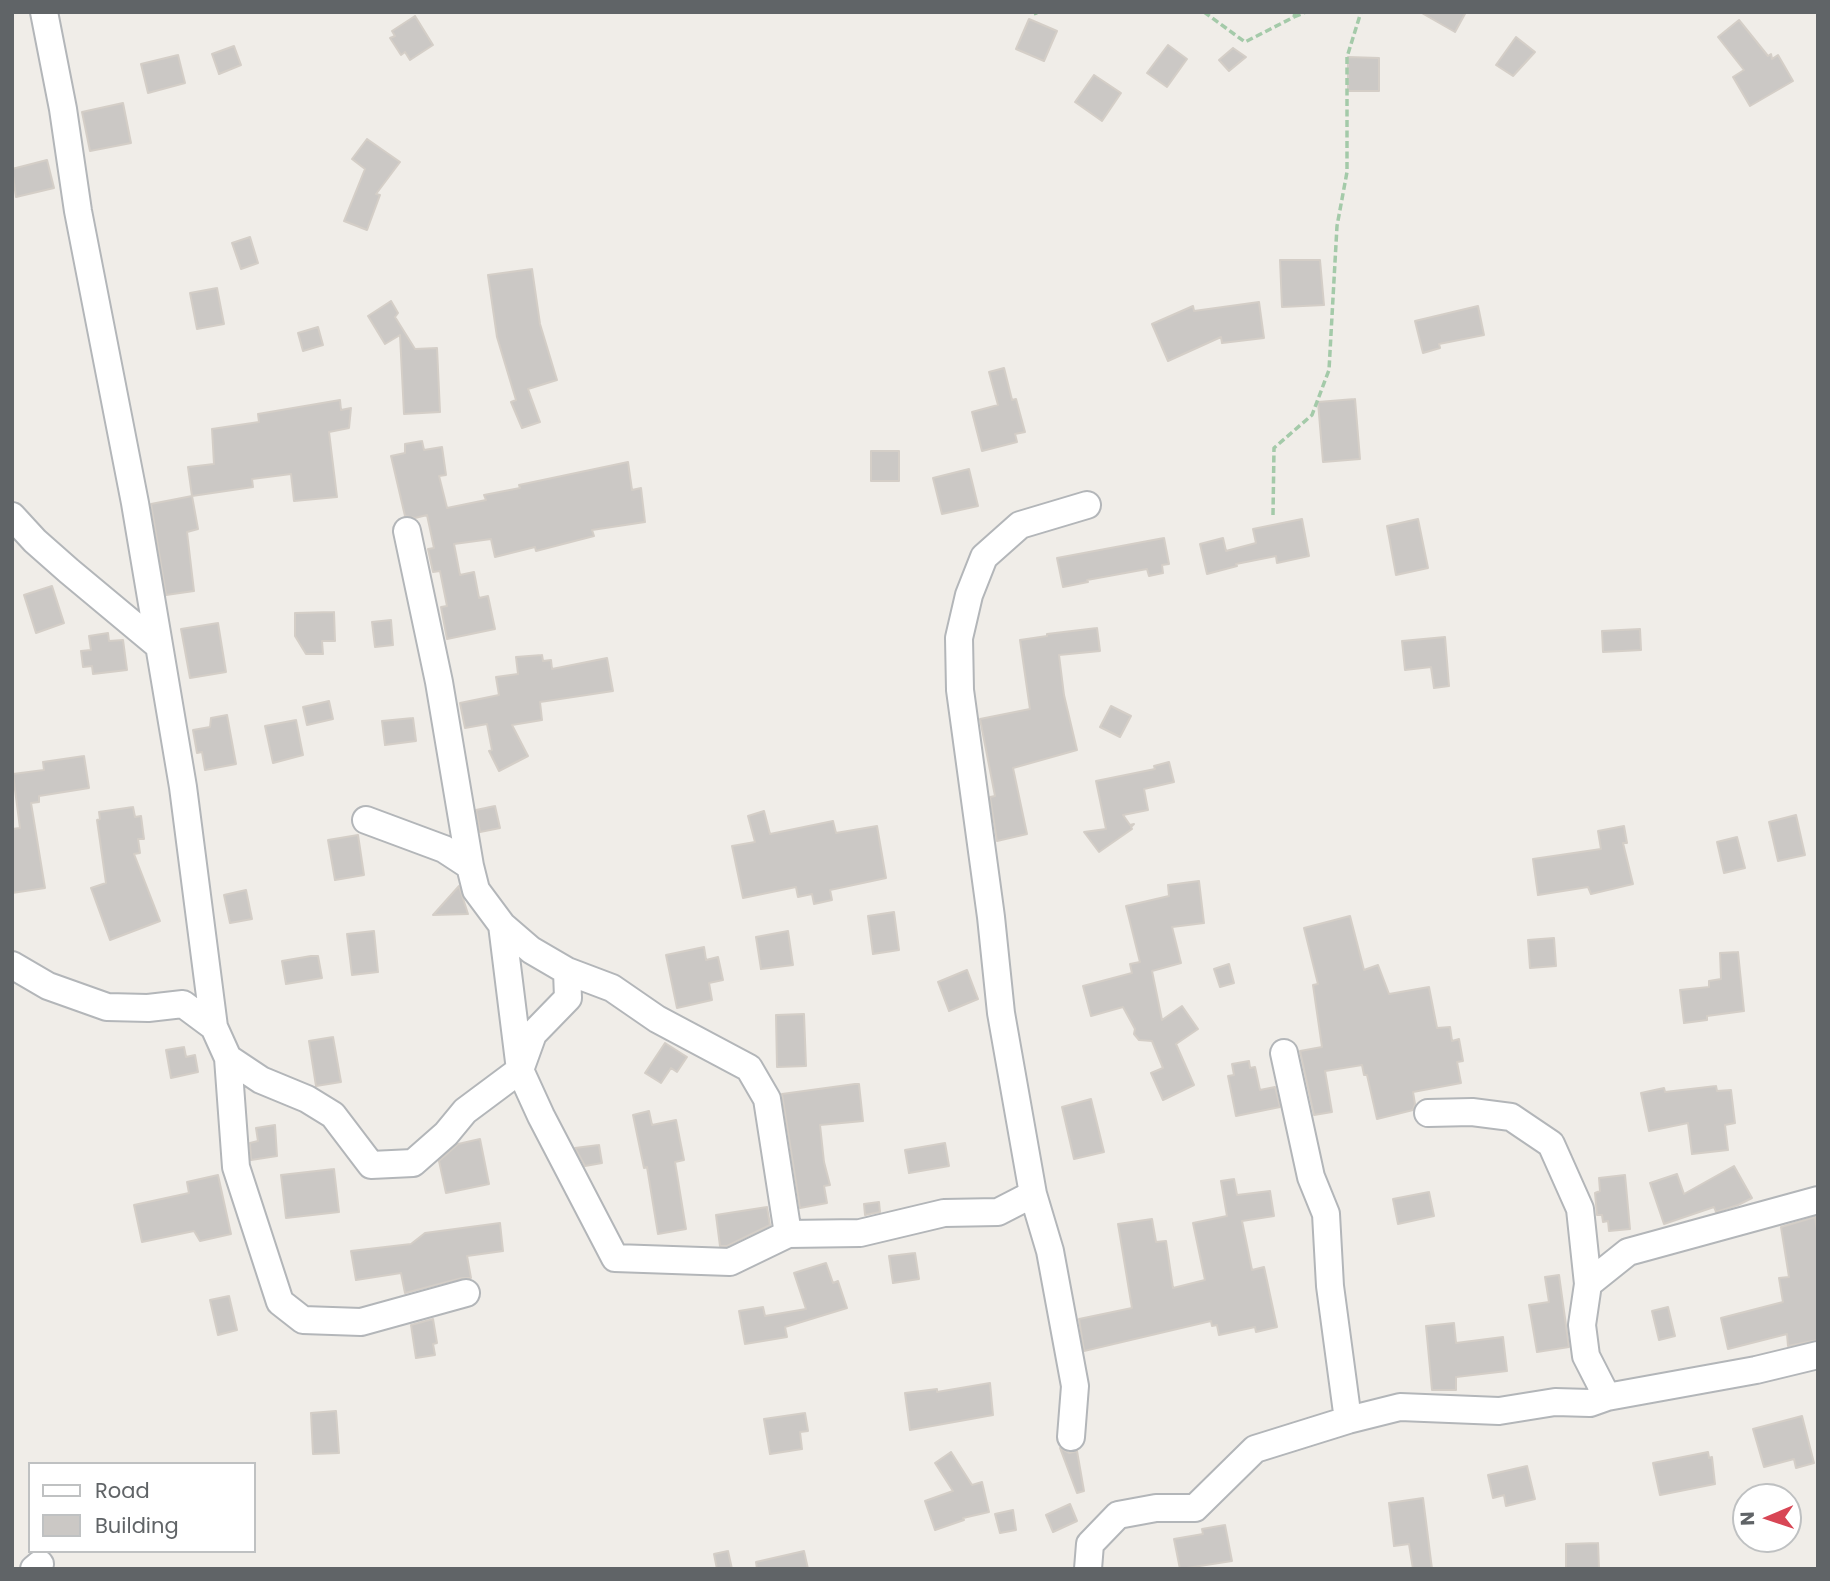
<!DOCTYPE html>
<style>
body{margin:0}
#map{position:relative;width:1830px;height:1581px;overflow:hidden;background:#f0ede8;font-family:Poppins,sans-serif}
canvas{display:block}
.frame{position:absolute;inset:0;border:14px solid #606467;pointer-events:none}
.legend{position:absolute;left:28px;top:1462px;width:228px;height:91px;box-sizing:border-box;background:#fff;border:2px solid #bfc1c2;margin:0;padding:9px 12px;list-style:none;font-size:21px;color:#606467}
.legend li{display:flex;align-items:center;gap:14px;height:35px}
.legend b{width:35px;border:2px solid #bfc1c2}
.north{position:absolute;left:1732px;top:1483px;width:70px;height:70px;box-sizing:border-box;background:#fff;border:2px solid #bfc1c2;border-radius:50%;rotate:268deg;font-size:19px;font-weight:700;line-height:28px;text-align:center;color:#606467}
.north::after{content:'';display:block;margin:auto;width:24px;height:32px;background:#d84655;clip-path:polygon(50% 0,100% 100%,50% 72%,0 100%)}
</style>
<div id="map">
<canvas width="1830" height="1581"></canvas>
<div class="frame"></div>
<ul class="legend">
<li><b style="height:9px;background:#fff"></b>Road</li>
<li><b style="height:19px;background:#cbc8c5"></b>Building</li>
</ul>
<div class="north">N</div>
</div>
<script>
const g = document.querySelector('canvas').getContext('2d');
g.lineJoin = 'round';
function fill(path, color) { g.fillStyle = color; g.fill(path, 'evenodd'); }
const toPath = rows => new Path2D(rows.map(r => 'M' + r).join(''));
function strokePath(path, color, width, dash) { g.strokeStyle = color; g.lineWidth = width; g.lineCap = dash ? 'butt' : 'round'; g.setLineDash(dash || []); g.stroke(path); }
const building = toPath([
 [1420,12,1466,12,1455,32,1420,12],
 [415,16,433,45,410,60,405,52,401,55,390,38,395,36,392,31,415,16],
 [1029,19,1057,31,1044,61,1016,49,1029,19],
 [1739,20,1768,56,1771,54,1772,59,1778,55,1793,81,1750,106,1733,77,1744,70,1718,37,1739,20],
 [1516,37,1535,52,1513,76,1496,65,1516,37],
 [1168,45,1187,59,1167,87,1147,73,1168,45],
 [234,46,241,65,219,74,212,54,234,46],
 [1233,48,1246,57,1229,71,1219,60,1233,48],
 [178,55,185,83,148,93,141,64,178,55],
 [1348,57,1379,58,1379,91,1348,91,1348,57],
 [1094,75,1121,93,1102,121,1075,102,1094,75],
 [123,103,131,143,90,151,82,112,123,103],
 [367,139,400,162,376,194,380,195,367,230,344,221,365,169,352,159,367,139],
 [47,160,54,188,16,197,12,169,47,160],
 [250,237,258,263,241,269,232,243,250,237],
 [1280,260,1320,260,1324,305,1282,307,1280,260],
 [532,269,540,324,557,380,528,389,540,422,522,428,511,402,516,400,497,337,488,275,532,269],
 [217,288,224,324,197,329,190,293,217,288],
 [391,301,398,313,395,317,415,349,437,348,440,412,404,414,400,335,385,344,368,316,391,301],
 [1259,302,1264,338,1222,343,1221,337,1168,361,1152,324,1193,306,1194,311,1259,302],
 [1478,306,1484,335,1439,344,1440,348,1423,353,1415,321,1478,306],
 [318,327,323,345,303,351,298,333,318,327],
 [1004,368,1012,400,1016,399,1025,432,1015,434,1017,442,982,451,972,412,998,405,989,372,1004,368],
 [1355,399,1360,459,1323,462,1318,402,1355,399],
 [340,400,341,410,351,408,349,428,329,432,337,497,294,501,291,474,252,479,253,487,192,496,188,467,214,464,212,429,259,422,258,414,340,400],
 [422,441,424,450,442,447,446,475,439,476,447,508,486,500,484,495,520,488,519,485,628,462,632,490,641,488,645,522,592,530,594,536,536,551,535,547,495,557,491,539,454,544,460,575,474,572,479,598,488,596,495,629,447,639,441,607,447,606,440,571,433,572,428,549,434,548,427,515,415,518,405,516,391,456,405,453,405,444,422,441],
 [871,451,899,451,899,481,871,481,871,451],
 [969,469,978,506,942,514,933,478,969,469],
 [192,496,198,529,187,532,194,591,166,595,151,504,192,496],
 [1302,519,1309,556,1277,563,1276,556,1236,564,1237,566,1207,574,1200,544,1223,538,1226,551,1256,543,1253,529,1302,519],
 [1418,519,1428,568,1396,575,1387,526,1418,519],
 [1164,538,1169,564,1162,565,1163,573,1149,576,1147,569,1087,580,1088,582,1063,587,1057,558,1164,538],
 [52,586,64,623,36,633,24,595,52,586],
 [334,612,335,641,322,641,323,654,306,654,295,636,295,613,334,612],
 [391,620,393,645,375,647,372,622,391,620],
 [218,623,226,672,190,678,181,629,218,623],
 [1097,628,1100,651,1059,655,1064,695,1077,750,1013,768,1027,834,997,841,990,797,995,796,980,719,1030,709,1020,640,1047,636,1047,634,1097,628],
 [1640,629,1641,650,1603,652,1602,631,1640,629],
 [108,633,109,641,123,640,127,670,93,674,92,666,83,667,81,651,91,650,89,636,108,633],
 [1445,637,1449,686,1434,688,1431,667,1405,670,1402,641,1445,637],
 [542,655,543,661,551,660,552,669,607,658,613,691,540,702,542,720,512,725,528,756,499,771,489,751,492,750,487,724,465,728,460,703,499,695,496,677,518,674,516,657,542,655],
 [329,701,333,719,307,725,303,707,329,701],
 [1111,706,1131,716,1120,737,1100,727,1111,706],
 [227,715,236,764,205,770,202,752,197,753,193,730,210,727,211,718,227,715],
 [413,718,416,741,385,745,382,721,413,718],
 [296,720,303,755,273,763,265,726,296,720],
 [84,756,89,788,39,796,39,802,31,803,45,888,12,893,12,829,20,828,13,774,44,770,43,762,84,756],
 [1169,762,1174,782,1144,789,1148,810,1123,815,1130,825,1134,824,1131,827,1132,829,1099,852,1084,832,1106,829,1096,781,1155,769,1154,766,1169,762],
 [495,806,500,828,480,832,476,810,495,806],
 [133,807,135,817,141,816,144,839,138,839,140,853,134,854,160,921,110,940,91,888,106,883,97,820,100,819,99,812,133,807],
 [764,811,770,834,833,821,836,833,877,826,886,878,830,890,832,900,814,904,812,894,798,897,796,887,743,898,732,846,755,842,748,816,764,811],
 [1796,815,1805,855,1778,861,1769,822,1796,815],
 [1624,826,1627,843,1623,843,1633,884,1591,894,1588,887,1538,895,1533,859,1601,849,1598,831,1624,826],
 [358,835,364,875,335,880,328,840,358,835],
 [1737,837,1745,868,1724,873,1717,842,1737,837],
 [1199,881,1204,923,1172,927,1181,963,1152,971,1162,1020,1182,1006,1198,1029,1176,1044,1194,1085,1163,1100,1151,1073,1163,1068,1152,1041,1139,1040,1134,1034,1135,1029,1123,1007,1091,1016,1083,986,1132,973,1130,964,1140,962,1126,906,1169,896,1168,885,1199,881],
 [459,886,468,914,433,915,459,886],
 [246,890,252,919,230,923,224,895,246,890],
 [894,912,899,950,873,954,868,916,894,912],
 [1350,916,1364,970,1378,965,1389,994,1429,987,1437,1028,1450,1027,1452,1041,1459,1039,1463,1061,1457,1062,1461,1083,1413,1092,1415,1104,1413,1110,1377,1119,1367,1075,1364,1075,1362,1065,1325,1071,1332,1112,1314,1115,1300,1051,1322,1047,1313,985,1318,984,1304,928,1350,916],
 [374,931,378,972,352,975,347,934,374,931],
 [788,931,793,965,761,969,756,937,788,931],
 [1554,938,1556,966,1530,968,1528,940,1554,938],
 [704,947,706,960,718,957,723,980,709,983,712,1000,677,1008,666,955,704,947],
 [1738,952,1744,1011,1707,1016,1707,1020,1684,1023,1680,990,1709,987,1709,981,1721,979,1720,953,1738,952],
 [311,956,318,956,322,978,286,984,282,961,311,956],
 [1229,964,1234,983,1220,987,1214,969,1229,964],
 [967,970,978,999,949,1011,938,982,967,970],
 [804,1014,806,1066,777,1067,776,1015,804,1014],
 [333,1037,341,1082,316,1086,309,1041,333,1037],
 [665,1043,687,1057,677,1072,671,1068,661,1083,645,1073,665,1043],
 [184,1047,186,1057,195,1055,198,1072,171,1078,166,1050,184,1047],
 [1249,1061,1250,1068,1255,1067,1260,1090,1275,1087,1280,1107,1236,1116,1228,1076,1234,1075,1232,1064,1249,1061],
 [855,1084,859,1084,863,1121,820,1125,824,1162,830,1185,824,1186,827,1203,800,1208,782,1094,855,1084],
 [1716,1086,1717,1091,1731,1090,1735,1123,1725,1125,1728,1150,1692,1154,1688,1123,1649,1131,1641,1093,1664,1088,1665,1092,1716,1086],
 [1091,1099,1104,1152,1074,1159,1062,1107,1091,1099],
 [649,1111,652,1125,676,1120,684,1160,675,1162,686,1229,658,1234,647,1167,644,1168,633,1115,649,1111],
 [275,1125,277,1156,251,1160,250,1143,258,1141,256,1128,275,1125],
 [480,1139,489,1184,446,1193,439,1161,458,1144,480,1139],
 [945,1143,949,1166,909,1173,905,1150,945,1143],
 [599,1145,602,1163,585,1166,575,1148,599,1145],
 [1734,1166,1752,1198,1738,1205,1716,1212,1714,1207,1664,1224,1650,1183,1677,1174,1684,1194,1734,1166],
 [334,1169,339,1212,286,1218,281,1175,334,1169],
 [218,1175,231,1234,200,1241,194,1231,142,1242,134,1205,189,1193,187,1182,218,1175],
 [1625,1175,1630,1229,1609,1231,1608,1221,1603,1222,1602,1215,1597,1215,1595,1193,1600,1191,1599,1178,1625,1175],
 [1234,1179,1237,1195,1270,1191,1274,1216,1242,1221,1252,1270,1264,1267,1277,1327,1256,1332,1255,1327,1219,1335,1217,1325,1212,1326,1211,1321,1084,1351,1079,1319,1132,1308,1118,1224,1152,1219,1156,1242,1166,1241,1173,1288,1205,1280,1193,1223,1227,1216,1221,1181,1234,1179],
 [1429,1192,1434,1216,1398,1224,1393,1199,1429,1192],
 [879,1202,880,1212,865,1215,864,1204,879,1202],
 [767,1207,770,1225,727,1246,720,1246,716,1215,767,1207],
 [1815,1217,1818,1238,1818,1340,1788,1346,1787,1334,1728,1349,1721,1318,1783,1302,1779,1278,1789,1277,1781,1227,1815,1217],
 [500,1223,503,1251,467,1256,471,1278,462,1278,405,1293,401,1273,356,1280,351,1251,411,1244,425,1233,500,1223],
 [915,1253,919,1279,893,1283,889,1256,915,1253],
 [826,1263,833,1283,838,1281,847,1308,785,1327,787,1337,745,1344,739,1311,763,1307,765,1316,806,1309,794,1273,826,1263],
 [1559,1275,1569,1347,1537,1352,1529,1305,1549,1302,1545,1277,1559,1275],
 [229,1296,237,1330,218,1335,210,1300,229,1296],
 [1668,1307,1675,1336,1659,1340,1652,1311,1668,1307],
 [433,1319,437,1343,433,1344,435,1355,416,1358,411,1325,433,1319],
 [1454,1323,1456,1343,1503,1337,1507,1371,1456,1377,1456,1390,1432,1390,1426,1326,1454,1323],
 [990,1383,993,1415,910,1430,905,1393,937,1389,937,1392,990,1383],
 [336,1411,339,1453,313,1454,311,1413,336,1411],
 [805,1413,808,1431,800,1432,802,1449,770,1454,764,1419,805,1413],
 [1802,1416,1814,1463,1796,1468,1794,1459,1764,1467,1753,1429,1802,1416],
 [1060,1448,1069,1453,1077,1451,1084,1491,1077,1493,1060,1448],
 [951,1452,972,1485,982,1482,989,1512,963,1518,964,1520,935,1530,925,1501,953,1491,935,1463,951,1452],
 [1708,1452,1709,1458,1712,1457,1715,1484,1660,1495,1653,1463,1708,1452],
 [1527,1466,1535,1499,1506,1506,1504,1495,1493,1498,1488,1475,1527,1466],
 [1423,1498,1432,1569,1413,1569,1409,1544,1394,1546,1389,1503,1423,1498],
 [1070,1504,1077,1521,1053,1532,1046,1515,1070,1504],
 [1013,1510,1016,1530,1000,1533,995,1514,1013,1510],
 [1225,1525,1232,1561,1180,1569,1174,1539,1203,1534,1202,1529,1225,1525],
 [1598,1543,1599,1569,1566,1569,1566,1544,1598,1543],
 [728,1551,732,1569,717,1569,714,1554,728,1551],
 [804,1551,808,1569,757,1569,756,1562,804,1551]
]);
fill(building, '#cbc8c5');
strokePath(building, '#d4cec7', 2);
const minor = toPath([
 [44,12,63,109,78,211,135,503,183,787,214,1027],
 [12,516,35,541,69,571,159,646],
 [407,531,439,682,470,866],
 [366,820,444,849,470,866,476,890,502,925,531,950,567,971,612,988,657,1019,749,1068,767,1099,788,1234],
 [502,925,520,1070,541,1116,615,1258,730,1262,788,1234,860,1233,944,1213,998,1212,1033,1194,1050,1251,1075,1386,1071,1437],
 [12,965,48,986,107,1007,148,1008,183,1004,214,1027,228,1058,261,1080,307,1099,333,1115,371,1165,413,1163,446,1134,465,1111,520,1070,533,1034,568,998,567,971],
 [1284,1053,1311,1177,1326,1214,1330,1286,1348,1420,1400,1407,1499,1411,1555,1402,1590,1403,1607,1397,1586,1356,1582,1325,1588,1284,1580,1209,1551,1144,1511,1117,1472,1112,1428,1113],
 [228,1058,236,1167,280,1302,303,1320,361,1322,466,1293],
 [1033,1194,1001,1013,991,917,960,690,959,638,969,595,984,557,1020,525,1087,505],
 [1588,1284,1628,1252,1818,1200],
 [1607,1397,1756,1370,1818,1355],
 [34,1569,40,1564],
 [1088,1569,1090,1544,1118,1515,1156,1508,1195,1508,1255,1449,1348,1420]
]);
strokePath(minor, '#b3b6b9', 30);
strokePath(toPath([
 [1035,12,1036,15],
 [1204,12,1245,42,1294,17,1295,12],
 [1294,17,1306,12],
 [1273,515,1274,448,1312,415,1329,370,1337,226,1347,172,1347,57,1361,12]
]), '#a4caa9', 3.5, [7, 3.5]);
strokePath(minor, '#fff', 26);
</script>
